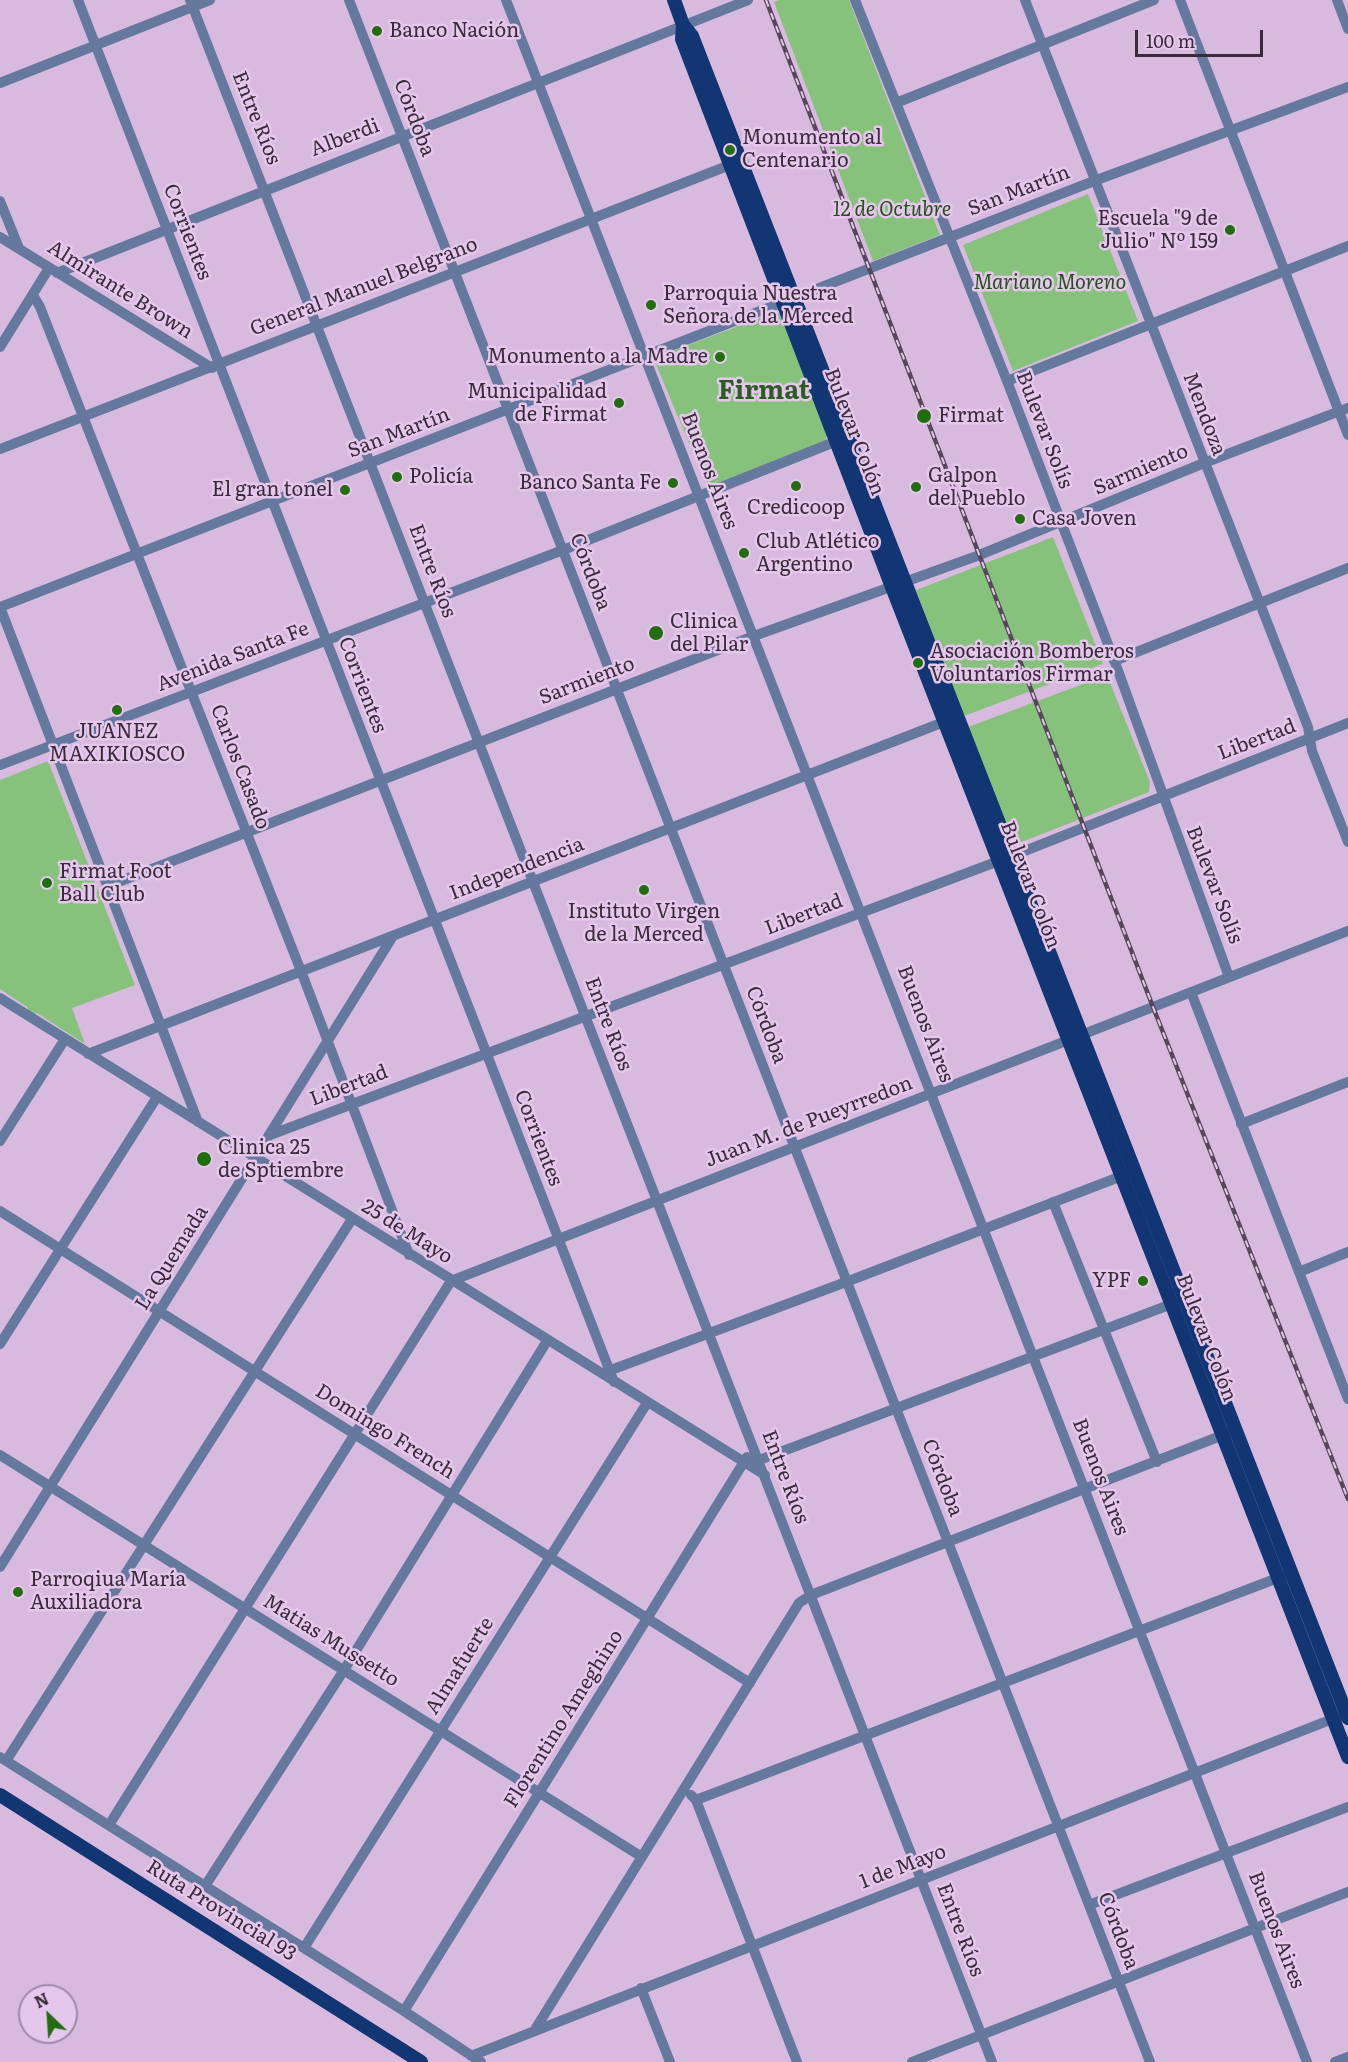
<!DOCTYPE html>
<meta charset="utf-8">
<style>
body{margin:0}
#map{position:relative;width:1348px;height:2062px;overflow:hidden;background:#d9badf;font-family:Literata,serif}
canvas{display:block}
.north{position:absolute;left:18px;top:1984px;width:60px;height:60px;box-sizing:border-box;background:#e6c7ec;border:2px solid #a089a5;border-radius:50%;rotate:335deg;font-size:16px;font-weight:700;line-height:24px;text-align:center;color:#382c3a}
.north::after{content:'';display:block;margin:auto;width:21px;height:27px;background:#216e11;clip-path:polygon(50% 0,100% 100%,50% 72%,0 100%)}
.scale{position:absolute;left:1135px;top:30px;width:128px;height:27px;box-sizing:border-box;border:3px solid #382c3a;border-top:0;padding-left:8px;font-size:18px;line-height:21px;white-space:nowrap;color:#382c3a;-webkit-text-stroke:4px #e6c7ec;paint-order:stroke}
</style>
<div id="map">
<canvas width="1348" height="2062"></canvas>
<div class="north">N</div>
<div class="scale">100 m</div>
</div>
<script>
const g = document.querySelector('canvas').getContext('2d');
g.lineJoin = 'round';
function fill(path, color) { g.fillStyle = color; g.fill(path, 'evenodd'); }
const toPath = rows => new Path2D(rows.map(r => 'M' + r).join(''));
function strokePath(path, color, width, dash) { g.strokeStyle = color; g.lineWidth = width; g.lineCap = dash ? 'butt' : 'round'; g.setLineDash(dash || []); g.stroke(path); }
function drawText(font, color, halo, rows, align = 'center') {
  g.font = font + ' Literata,serif'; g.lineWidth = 5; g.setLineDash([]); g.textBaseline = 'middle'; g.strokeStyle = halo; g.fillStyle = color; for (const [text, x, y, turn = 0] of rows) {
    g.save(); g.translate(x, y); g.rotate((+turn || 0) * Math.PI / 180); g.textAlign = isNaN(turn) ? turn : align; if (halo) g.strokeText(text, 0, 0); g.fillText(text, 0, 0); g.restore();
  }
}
fill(toPath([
 [779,0,849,0,940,235,873,261,774,2],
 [1088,194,1138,321,1013,371,963,245],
 [776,312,781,314,828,433,825,442,714,485,705,481,655,362,656,357],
 [1053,537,1103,664,964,716,916,590],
 [1107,675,1150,782,1149,792,1014,845,968,727],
 [48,761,135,985,72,1008,85,1044,37,1013,31,1016,27,1007,0,989,0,780]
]), '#87c27d');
strokePath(toPath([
 [78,0,614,1382],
 [190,0,992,2062],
 [349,0,1150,2062],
 [506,0,1307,2062],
 [855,0,1007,381,1116,665,1229,977],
 [1025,0,1308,727,1312,751,1348,842],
 [1180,0,1348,435],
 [1337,0,1348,29],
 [0,83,210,0],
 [896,103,1154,0],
 [0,201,19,248],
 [0,237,212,368],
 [57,273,748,0],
 [33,295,40,307,301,971,409,1255],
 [0,347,49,268],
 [1007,381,1348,246],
 [0,449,735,163],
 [0,607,1094,181,1348,87],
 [0,607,198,1122],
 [1114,661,1348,568],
 [0,765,563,550,842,439],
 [108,886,754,636,977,556,1204,463,1348,408],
 [1191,992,1348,1399],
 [0,998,765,1475],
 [88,1054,949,720],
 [1241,1124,1348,1082],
 [270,1135,1012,856,1348,723],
 [0,1141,65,1039],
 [1053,1202,1157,1462],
 [0,1211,750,1683],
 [1299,1272,1348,1252],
 [0,1344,157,1097],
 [603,1373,846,1282,1127,1174],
 [0,1455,642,1857],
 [754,1462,1177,1302],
 [0,1567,393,936],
 [0,1757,404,2011,481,2062],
 [6,1761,352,1219],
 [691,1795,696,1800,797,2062],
 [696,1800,1283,1576],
 [109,1825,451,1281,1348,931],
 [205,1886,344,1670,547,1341],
 [1089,1905,1348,1807],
 [304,1948,647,1403],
 [641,1988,670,2062],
 [404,2011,747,1457],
 [536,2028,799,1603,811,1595,1236,1430],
 [471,2056,1348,1713],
 [912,2062,1348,1892],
 [1335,2062,1348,2057]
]), '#64799d', 10);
strokePath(toPath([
 [674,0,683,25,692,36,1348,1718],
 [683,25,682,39,892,587,1348,1757],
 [0,1795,421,2062]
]), '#123674', 14);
const rail = toPath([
 [766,0,1153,1007,1348,1499]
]);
strokePath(rail, '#57475a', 4.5);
strokePath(rail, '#e6c7ec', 2, [7]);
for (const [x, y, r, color] of [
 [377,31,6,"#216e11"],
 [730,150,6,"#216e11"],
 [1230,230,6,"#216e11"],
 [651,305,6,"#216e11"],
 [720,357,6,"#216e11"],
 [619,403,6,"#216e11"],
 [924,416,8,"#216e11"],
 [397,477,6,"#216e11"],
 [673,483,6,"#216e11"],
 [796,486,6,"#216e11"],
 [916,487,6,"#216e11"],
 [345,490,6,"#216e11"],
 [1020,519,6,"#216e11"],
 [744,553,6,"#216e11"],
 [656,633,8,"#216e11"],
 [918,663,6,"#216e11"],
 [117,710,6,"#216e11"],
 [47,883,6,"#216e11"],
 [644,890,6,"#216e11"],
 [204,1159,8,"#216e11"],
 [1143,1281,6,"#216e11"],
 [18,1592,6,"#216e11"]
]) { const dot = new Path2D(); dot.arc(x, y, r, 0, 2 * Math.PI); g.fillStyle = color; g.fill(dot); strokePath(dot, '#e6c7ec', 2); }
drawText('20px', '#382c3a', '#e6c7ec', [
 ["Banco Nación",389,31],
 ["Monumento al",742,138],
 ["Centenario",742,161],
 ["Escuela \"9 de",1218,219,"right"],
 ["Julio\" Nº 159",1218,242,"right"],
 ["Parroquia Nuestra",663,294],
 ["Señora de la Merced",663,317],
 ["Monumento a la Madre",708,357,"right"],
 ["Municipalidad",607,392,"right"],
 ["de Firmat",607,415,"right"],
 ["Firmat",938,416],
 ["Galpon",928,476],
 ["del Pueblo",928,499],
 ["Policía",409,477],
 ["Banco Santa Fe",661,483,"right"],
 ["El gran tonel",333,490,"right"],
 ["Credicoop",796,508,"center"],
 ["Casa Joven",1032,519],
 ["Club Atlético",756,542],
 ["Argentino",756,565],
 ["Clinica",670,622],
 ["del Pilar",670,645],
 ["Asociación Bomberos",930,652],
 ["Voluntarios Firmar",930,675],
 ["JUANEZ",117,732,"center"],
 ["MAXIKIOSCO",117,755,"center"],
 ["Firmat Foot",59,872],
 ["Ball Club",59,895],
 ["Instituto Virgen",644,912,"center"],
 ["de la Merced",644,935,"center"],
 ["Clinica 25",218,1148],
 ["de Sptiembre",218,1171],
 ["YPF",1131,1281,"right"],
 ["Parroqiua María",30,1580],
 ["Auxiliadora",30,1603]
], 'left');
drawText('20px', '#382c3a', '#e6c7ec', [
 ["Entre Ríos",256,118,68],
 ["Córdoba",414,118,69],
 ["Alberdi",345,138,-21],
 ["San Martín",1019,191,-21],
 ["Corrientes",187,232,69],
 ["General Manuel Belgrano",364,287,-21],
 ["Almirante Brown",120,290,32],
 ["Mendoza",1204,414,69],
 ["Bulevar Solís",1044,430,69],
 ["Bulevar Colón",854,432,69],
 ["San Martín",399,433,-21],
 ["Sarmiento",1141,470,-23],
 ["Buenos Aires",709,471,69],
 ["Entre Ríos",432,571,69],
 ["Córdoba",590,572,69],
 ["Avenida Santa Fe",233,657,-21],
 ["Sarmiento",587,681,-21],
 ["Corrientes",362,685,69],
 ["Libertad",1257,740,-21],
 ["Carlos Casado",240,767,69],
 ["Independencia",517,869,-21],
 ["Bulevar Colón",1030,885,69],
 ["Bulevar Solís",1214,885,69],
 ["Libertad",804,915,-21],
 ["Entre Ríos",608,1024,69],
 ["Buenos Aires",925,1024,69],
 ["Córdoba",766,1025,69],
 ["Libertad",349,1086,-21],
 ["Juan M. de Pueyrredon",809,1122,-21],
 ["Corrientes",538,1138,69],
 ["25 de Mayo",407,1232,32],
 ["La Quemada",172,1258,-58],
 ["Bulevar Colón",1206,1338,69],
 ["Domingo French",385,1432,32],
 ["Entre Ríos",785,1477,69],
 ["Buenos Aires",1100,1477,69],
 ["Córdoba",942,1478,69],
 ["Matias Mussetto",331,1641,32],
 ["Almafuerte",460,1666,-58],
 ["Florentino Ameghino",564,1719,-58],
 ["1 de Mayo",903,1867,-21],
 ["Ruta Provincial 93",221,1911,32],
 ["Entre Ríos",960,1930,69],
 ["Buenos Aires",1276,1930,69],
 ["Córdoba",1118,1931,69]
]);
drawText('italic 20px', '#23521a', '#e6c7ec', [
 ["12 de Octubre",892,210],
 ["Mariano Moreno",1050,283]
]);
drawText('bold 26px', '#2d5d25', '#e6c7ec', [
 ["Firmat",764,391]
]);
</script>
